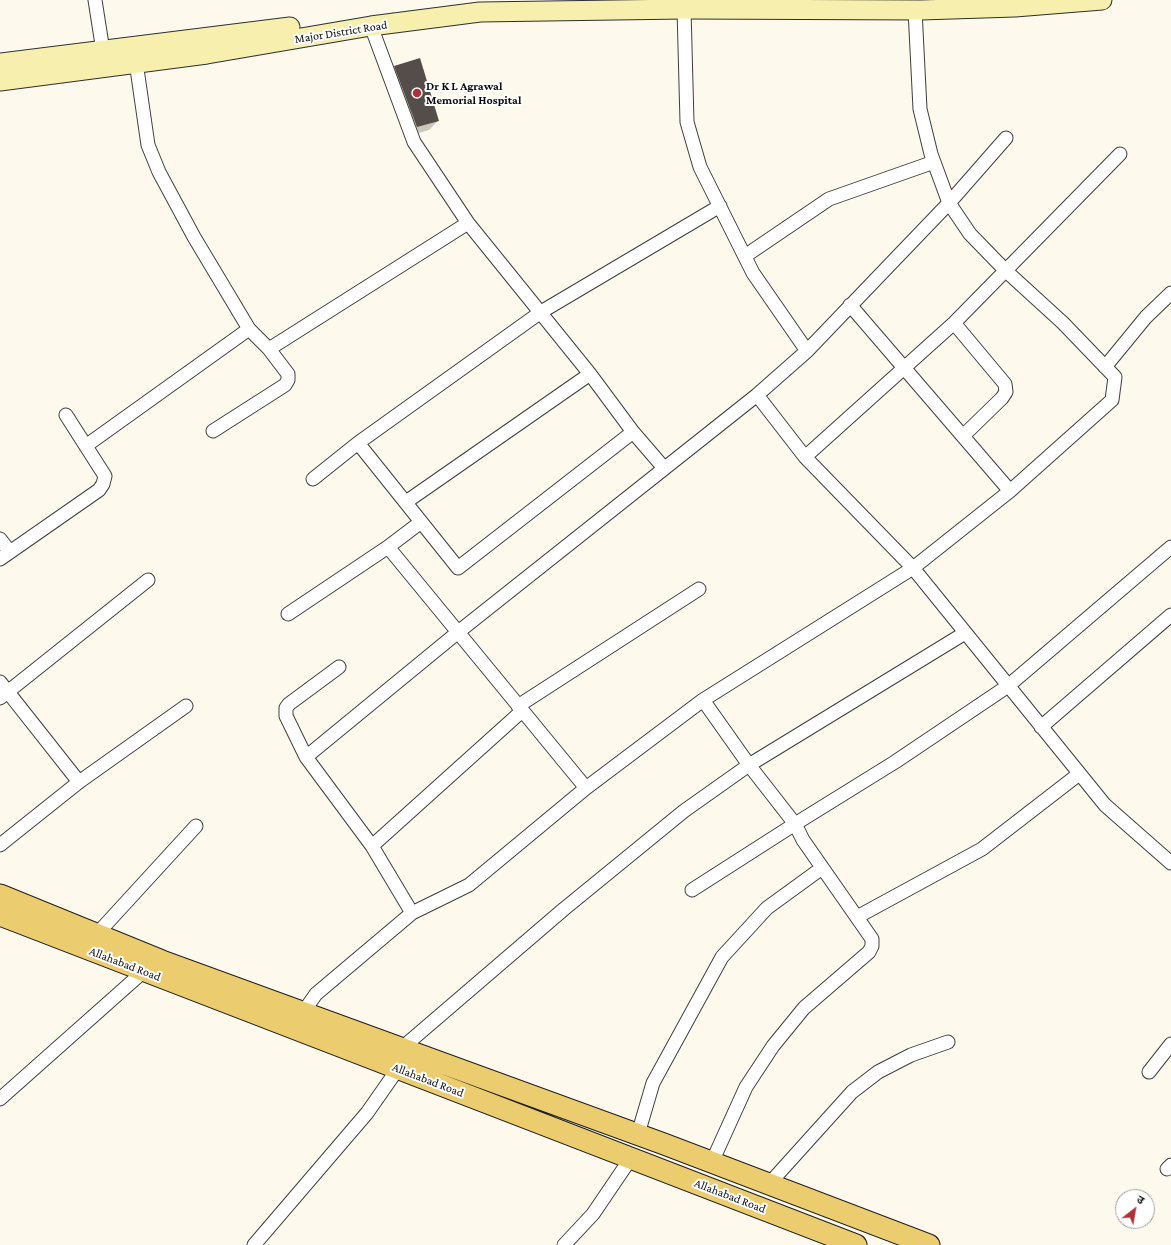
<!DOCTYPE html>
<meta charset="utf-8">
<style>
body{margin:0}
#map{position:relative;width:1171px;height:1245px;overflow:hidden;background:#fdfaed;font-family:"Crimson Pro","Noto Sans Devanagari",serif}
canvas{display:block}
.north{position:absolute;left:1115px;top:1189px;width:40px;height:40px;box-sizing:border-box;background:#fff;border:1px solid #9e9e9e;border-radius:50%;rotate:31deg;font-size:11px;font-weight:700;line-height:16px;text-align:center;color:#0c0c0c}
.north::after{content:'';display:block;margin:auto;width:14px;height:18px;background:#ae3238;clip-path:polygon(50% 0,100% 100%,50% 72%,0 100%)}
</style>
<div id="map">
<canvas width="1171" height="1245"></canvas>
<div class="north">उ</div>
</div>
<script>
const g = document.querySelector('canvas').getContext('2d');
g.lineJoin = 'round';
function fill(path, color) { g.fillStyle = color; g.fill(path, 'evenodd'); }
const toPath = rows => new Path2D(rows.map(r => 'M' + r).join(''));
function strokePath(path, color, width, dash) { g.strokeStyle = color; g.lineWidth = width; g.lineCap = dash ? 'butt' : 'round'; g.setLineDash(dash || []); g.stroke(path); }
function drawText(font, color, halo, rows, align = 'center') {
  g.font = font + ' "Crimson Pro",serif'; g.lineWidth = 4; g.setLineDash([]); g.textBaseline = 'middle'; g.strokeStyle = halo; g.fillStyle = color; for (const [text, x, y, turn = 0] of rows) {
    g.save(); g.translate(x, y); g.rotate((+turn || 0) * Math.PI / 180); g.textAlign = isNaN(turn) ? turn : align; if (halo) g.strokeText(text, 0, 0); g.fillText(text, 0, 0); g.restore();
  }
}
fill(toPath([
 [395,67,438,121,429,130,408,136,386,76]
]), '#0003');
fill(toPath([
 [420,58,439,121,417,127,394,66]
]), '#544d4a');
const street = toPath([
 [95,0,103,51],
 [684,9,687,122,700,167,753,273,807,351],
 [136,62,148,145,159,172,194,237,249,329],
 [745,256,829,199,934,162],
 [850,305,1010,491],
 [954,323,1005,384,1006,392,1002,398,963,436],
 [1105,367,1146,317,1171,293],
 [757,395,805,457,913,568,1105,805,1171,863],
 [213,431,285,385,288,380,288,374,269,349],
 [633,432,664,468],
 [358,443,458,568,633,432,590,374,468,223,414,142,371,26],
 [87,445,249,329,269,349,468,223],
 [805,457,954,323,1120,154],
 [313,479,358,443,541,312,720,206],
 [406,502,590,374],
 [0,539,10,552],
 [388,547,421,522],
 [0,559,99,490,103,484,105,476,66,415],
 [288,614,388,547,586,788],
 [0,682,79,782],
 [0,698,148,580],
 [518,706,699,589],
 [1041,727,1171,615],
 [306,757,457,633,757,395,807,351,949,203,1006,138],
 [0,845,79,782,186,706],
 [372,846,522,711],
 [692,890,795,824,749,765,703,700],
 [412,913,469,885,586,788,703,700,913,568,1010,491,1112,400,1115,377,1063,323,1005,270,970,234,949,203,931,154,920,109,915,10],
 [857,917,982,849,1079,774],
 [97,934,196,826],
 [299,1018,316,994,412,913,372,846,306,757,286,716,286,708,289,704,339,667],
 [402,1048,564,909,684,811,749,765,965,633],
 [1149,1072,1171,1044],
 [0,1099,144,971],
 [638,1134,653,1083,722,957,767,908,822,868],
 [712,1162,746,1087,773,1046,804,1008,869,952,872,946,872,939,803,840,795,824,895,762,1008,686,1171,547],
 [1167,1169,1171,1165],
 [769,1184,852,1092,878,1072,911,1055,948,1042],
 [254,1245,367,1113,402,1063],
 [564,1245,593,1214,631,1158]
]);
const secondary = toPath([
 [0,63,290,27],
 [0,81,207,54,371,26,480,12,684,9,921,10,1015,7,1102,0]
]);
const primary = toPath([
 [0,895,162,961,664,1144,929,1245],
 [0,915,856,1245]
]);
strokePath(street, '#3f3f3f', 15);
strokePath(secondary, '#2e2e2e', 21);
strokePath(primary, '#1d1d1d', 23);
strokePath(street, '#fff', 13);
strokePath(secondary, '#f7efae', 19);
strokePath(primary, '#ebcc6f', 21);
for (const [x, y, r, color] of [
 [417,93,5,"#ae3238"]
]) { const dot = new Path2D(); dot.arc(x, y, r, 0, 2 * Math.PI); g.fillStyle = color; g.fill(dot); strokePath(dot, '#fff', 1.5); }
drawText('12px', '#0c0c0c', '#fff', [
 ["Major District Road",341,32,-9],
 ["Allahabad Road",125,964,21],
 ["Allahabad Road",428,1080,21],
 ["Allahabad Road",730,1196,21]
]);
drawText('bold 12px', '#0c0c0c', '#fff', [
 ["Dr K L Agrawal",426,86],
 ["Memorial Hospital",426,100]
], 'left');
</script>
